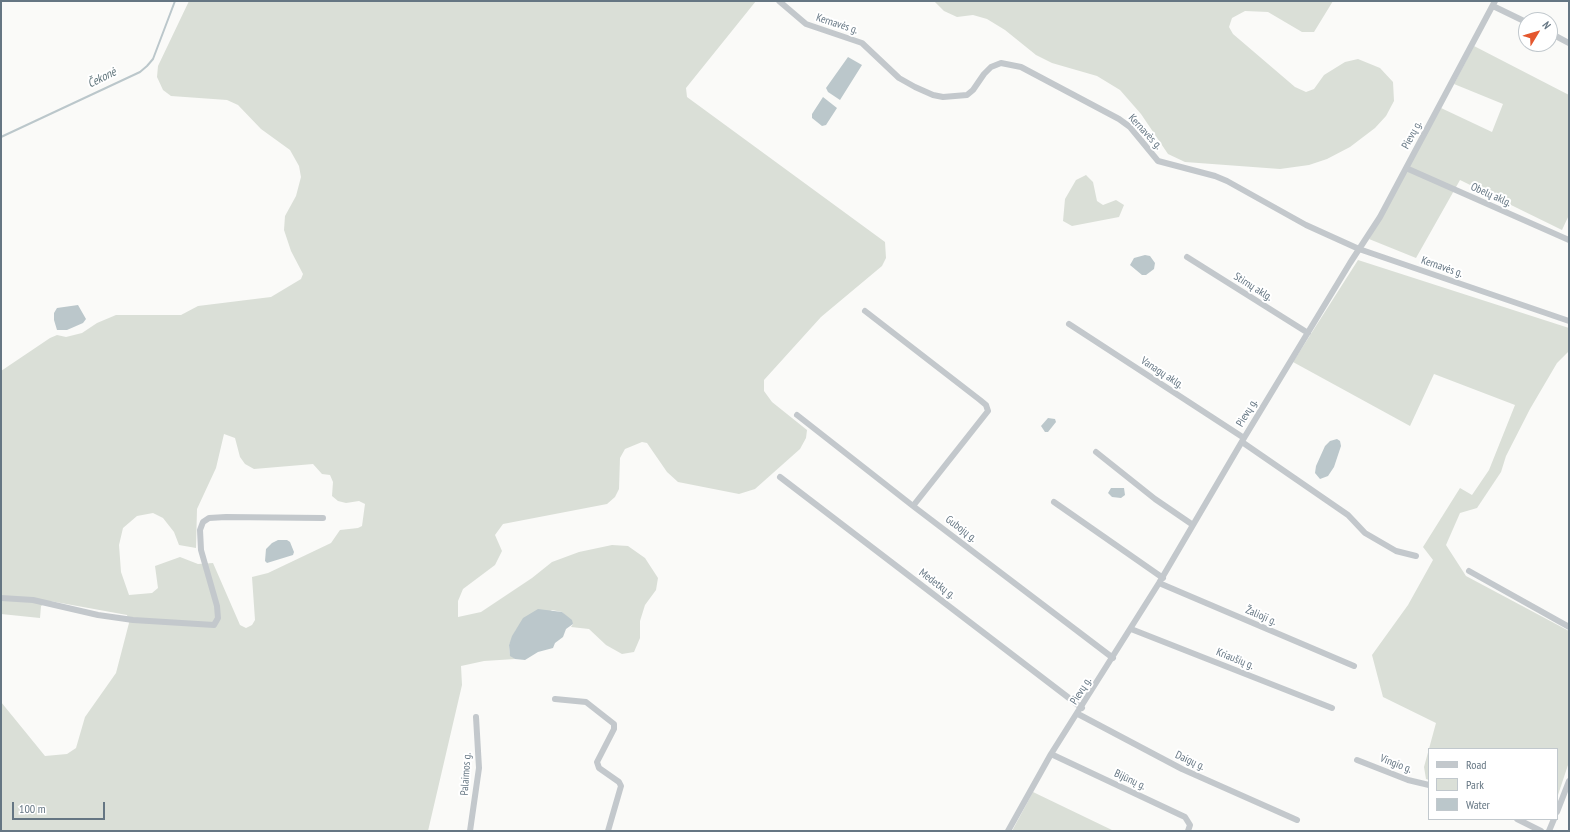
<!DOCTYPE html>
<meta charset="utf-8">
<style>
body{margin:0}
#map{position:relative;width:1570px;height:832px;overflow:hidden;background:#fafaf8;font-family:"PT Sans Narrow",sans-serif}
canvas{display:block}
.frame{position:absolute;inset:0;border:2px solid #657683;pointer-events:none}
.legend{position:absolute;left:1428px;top:748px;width:130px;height:72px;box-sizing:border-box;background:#fff;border:1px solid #c1c8cd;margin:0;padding:5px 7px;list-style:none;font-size:12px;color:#657683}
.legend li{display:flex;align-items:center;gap:8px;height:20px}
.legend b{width:20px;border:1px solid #c1c8cd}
.north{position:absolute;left:1518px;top:12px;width:40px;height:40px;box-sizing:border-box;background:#fff;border:1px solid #c1c8cd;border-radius:50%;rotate:52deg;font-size:11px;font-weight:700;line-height:16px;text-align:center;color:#657683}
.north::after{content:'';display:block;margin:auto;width:14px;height:18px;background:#e4572e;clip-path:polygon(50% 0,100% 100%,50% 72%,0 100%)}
.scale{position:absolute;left:12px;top:802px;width:93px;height:18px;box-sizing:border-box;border:2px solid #657683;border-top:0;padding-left:5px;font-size:12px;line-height:14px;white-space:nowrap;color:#657683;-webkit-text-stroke:3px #fff;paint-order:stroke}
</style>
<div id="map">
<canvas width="1570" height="832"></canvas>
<div class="frame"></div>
<ul class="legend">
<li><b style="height:5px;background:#c3c8cc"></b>Road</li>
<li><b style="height:11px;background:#dadfd7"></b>Park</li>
<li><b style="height:11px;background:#bbc7cb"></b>Water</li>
</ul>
<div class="north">N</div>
<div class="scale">100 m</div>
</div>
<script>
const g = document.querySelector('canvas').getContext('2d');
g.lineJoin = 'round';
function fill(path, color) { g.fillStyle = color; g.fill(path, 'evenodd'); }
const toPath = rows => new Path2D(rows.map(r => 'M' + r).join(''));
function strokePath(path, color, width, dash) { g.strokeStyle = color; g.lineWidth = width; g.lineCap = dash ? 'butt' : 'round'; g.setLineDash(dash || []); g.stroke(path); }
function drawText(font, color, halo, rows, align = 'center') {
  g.font = font + ' "PT Sans Narrow",sans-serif'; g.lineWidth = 4; g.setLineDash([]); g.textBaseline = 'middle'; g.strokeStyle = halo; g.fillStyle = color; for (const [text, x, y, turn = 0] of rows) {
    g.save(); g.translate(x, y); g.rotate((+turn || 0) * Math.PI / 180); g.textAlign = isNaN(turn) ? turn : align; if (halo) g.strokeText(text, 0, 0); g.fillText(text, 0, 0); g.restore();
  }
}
fill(toPath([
 [189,1,756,1,686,88,687,97,885,242,886,258,882,266,821,317,764,380,764,391,772,402,807,430,806,438,800,449,755,489,739,494,678,482,667,472,647,443,642,442,625,449,620,458,619,489,615,497,607,504,503,524,495,535,502,551,495,565,463,589,458,601,458,617,481,612,532,578,552,562,579,552,612,545,628,546,645,558,658,578,656,590,645,605,640,621,640,638,634,652,622,654,606,645,589,629,571,627,573,624,562,612,552,610,516,630,509,645,510,655,515,659,484,661,461,666,462,685,428,831,1,831,1,702,45,756,67,754,76,748,85,717,116,673,129,623,127,615,50,601,41,606,40,618,1,614,1,371,50,338,57,335,66,337,82,333,97,323,116,315,181,315,198,306,271,297,301,279,303,274,291,251,284,230,285,216,296,196,301,177,299,166,290,150,261,129,238,105,227,100,171,96,163,90,157,77,158,66],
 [224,434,235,438,240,457,245,464,254,469,313,464,322,474,330,475,333,482,332,496,338,501,346,503,359,501,365,504,362,526,358,528,340,530,331,543,268,573,252,577,255,620,252,625,246,628,240,625,213,563,198,564,180,557,155,566,158,588,152,593,129,595,121,572,119,545,123,528,137,516,153,513,163,518,174,532,179,545,196,548,197,509,216,468],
 [934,1,1333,1,1314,32,1302,32,1268,12,1245,11,1232,18,1229,27,1233,34,1295,87,1306,92,1314,89,1324,75,1345,62,1358,59,1380,68,1393,82,1394,101,1386,116,1375,128,1350,147,1327,159,1309,165,1280,169,1185,162,1168,154,1141,114,1120,90,1097,76,1052,63,1036,55,1005,30,987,19,973,15,957,17,944,11],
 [1474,46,1569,95,1569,215,1562,230,1460,180,1416,258,1369,239,1441,108,1492,132,1503,104,1454,84],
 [1086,175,1093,182,1097,201,1103,205,1116,200,1124,205,1119,217,1072,226,1063,221,1065,199,1076,180],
 [1358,260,1569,328,1569,351,1557,363,1530,409,1506,456,1501,472,1477,508,1460,513,1446,545,1466,576,1569,631,1569,762,1557,798,1557,749,1429,749,1429,780,1426,779,1424,767,1436,723,1383,697,1372,655,1408,605,1433,560,1423,547,1460,488,1472,495,1489,470,1515,405,1434,374,1410,426,1293,362],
 [1033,792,1114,831,1012,831]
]), '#dadfd7');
fill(toPath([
 [848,57,862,65,840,100,828,92,826,88],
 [823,97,837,108,826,125,822,126,812,118,812,114],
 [1145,255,1150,256,1155,263,1154,269,1146,275,1142,275,1130,265,1134,258],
 [78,305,86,319,83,323,67,330,57,330,54,320,54,313,57,308],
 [1048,418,1055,419,1056,422,1048,432,1045,432,1041,426],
 [1337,439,1340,441,1341,446,1334,467,1328,476,1320,479,1315,473,1316,466,1325,446,1330,441],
 [1111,488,1124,488,1125,495,1121,498,1112,497,1108,493],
 [278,540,287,540,290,542,294,552,293,555,267,563,265,561,266,549,272,543],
 [538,609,562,612,572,620,573,624,566,629,563,637,555,643,553,648,538,652,525,660,515,659,510,656,509,645,512,636,523,618]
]), '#bbc7cb');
strokePath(toPath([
 [1,137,140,72,147,66,153,59,175,1]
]), '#bbc7cb', 2);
strokePath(toPath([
 [779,1,806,24,862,43,899,78,915,87,933,95,943,97,967,95,973,90,984,74,991,67,1001,63,1021,67,1119,119,1130,127,1158,161,1215,176,1227,181,1306,225,1359,249,1569,321],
 [1493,6,1526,22],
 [1550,33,1569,43],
 [1406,168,1569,240],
 [1187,257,1308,333],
 [865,311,980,400,986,405,988,411,913,506],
 [1069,324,1244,438],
 [797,415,913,506,1113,658],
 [1242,442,1348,515,1365,533,1396,551,1416,556],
 [1096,452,1155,499,1193,525],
 [780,477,1082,708],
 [1054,502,1163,578],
 [1469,571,1569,627],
 [1159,583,1354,666],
 [1,598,33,600,98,615,133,620,214,625,218,618,217,606,201,550,200,530,203,522,209,518,226,517,323,518],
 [1131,629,1332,708],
 [555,699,586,702,614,724,614,729,597,762,599,768,619,782,621,786,608,831],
 [1078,714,1182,769,1297,820],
 [1051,754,1185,817,1190,825,1188,831],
 [1357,760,1408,780,1429,785],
 [1557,812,1569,781],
 [1517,819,1541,831],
 [470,831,479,768,476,717],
 [1008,831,1051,754,1159,583,1244,438,1350,263,1380,217,1495,1],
 [1549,831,1554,819]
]), '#c3c8cc', 6);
drawText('11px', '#657683', '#fff', [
 ["Kernavės g.",837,24,18],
 ["Kernavės g.",1145,132,47],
 ["Pievų g.",1412,135,-62],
 ["Obelų aklg.",1491,195,24],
 ["Kernavės g.",1442,267,19],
 ["Stirnų aklg.",1253,287,32],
 ["Vanagų aklg.",1162,373,33],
 ["Pievų g.",1247,413,-59],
 ["Gubojų g.",961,529,37],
 ["Medetkų g.",937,584,37],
 ["Žalioji g.",1261,616,23],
 ["Kriaušių g.",1235,659,22],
 ["Pievų g.",1081,691,-58],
 ["Daigų g.",1190,761,25],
 ["Vingio g.",1396,764,21],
 ["Palaimos g.",466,774,-86],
 ["Bijūnų g.",1130,780,25]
]);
drawText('italic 12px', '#60757c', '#fff', [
 ["Čekonė",102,78,-26]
]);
</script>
